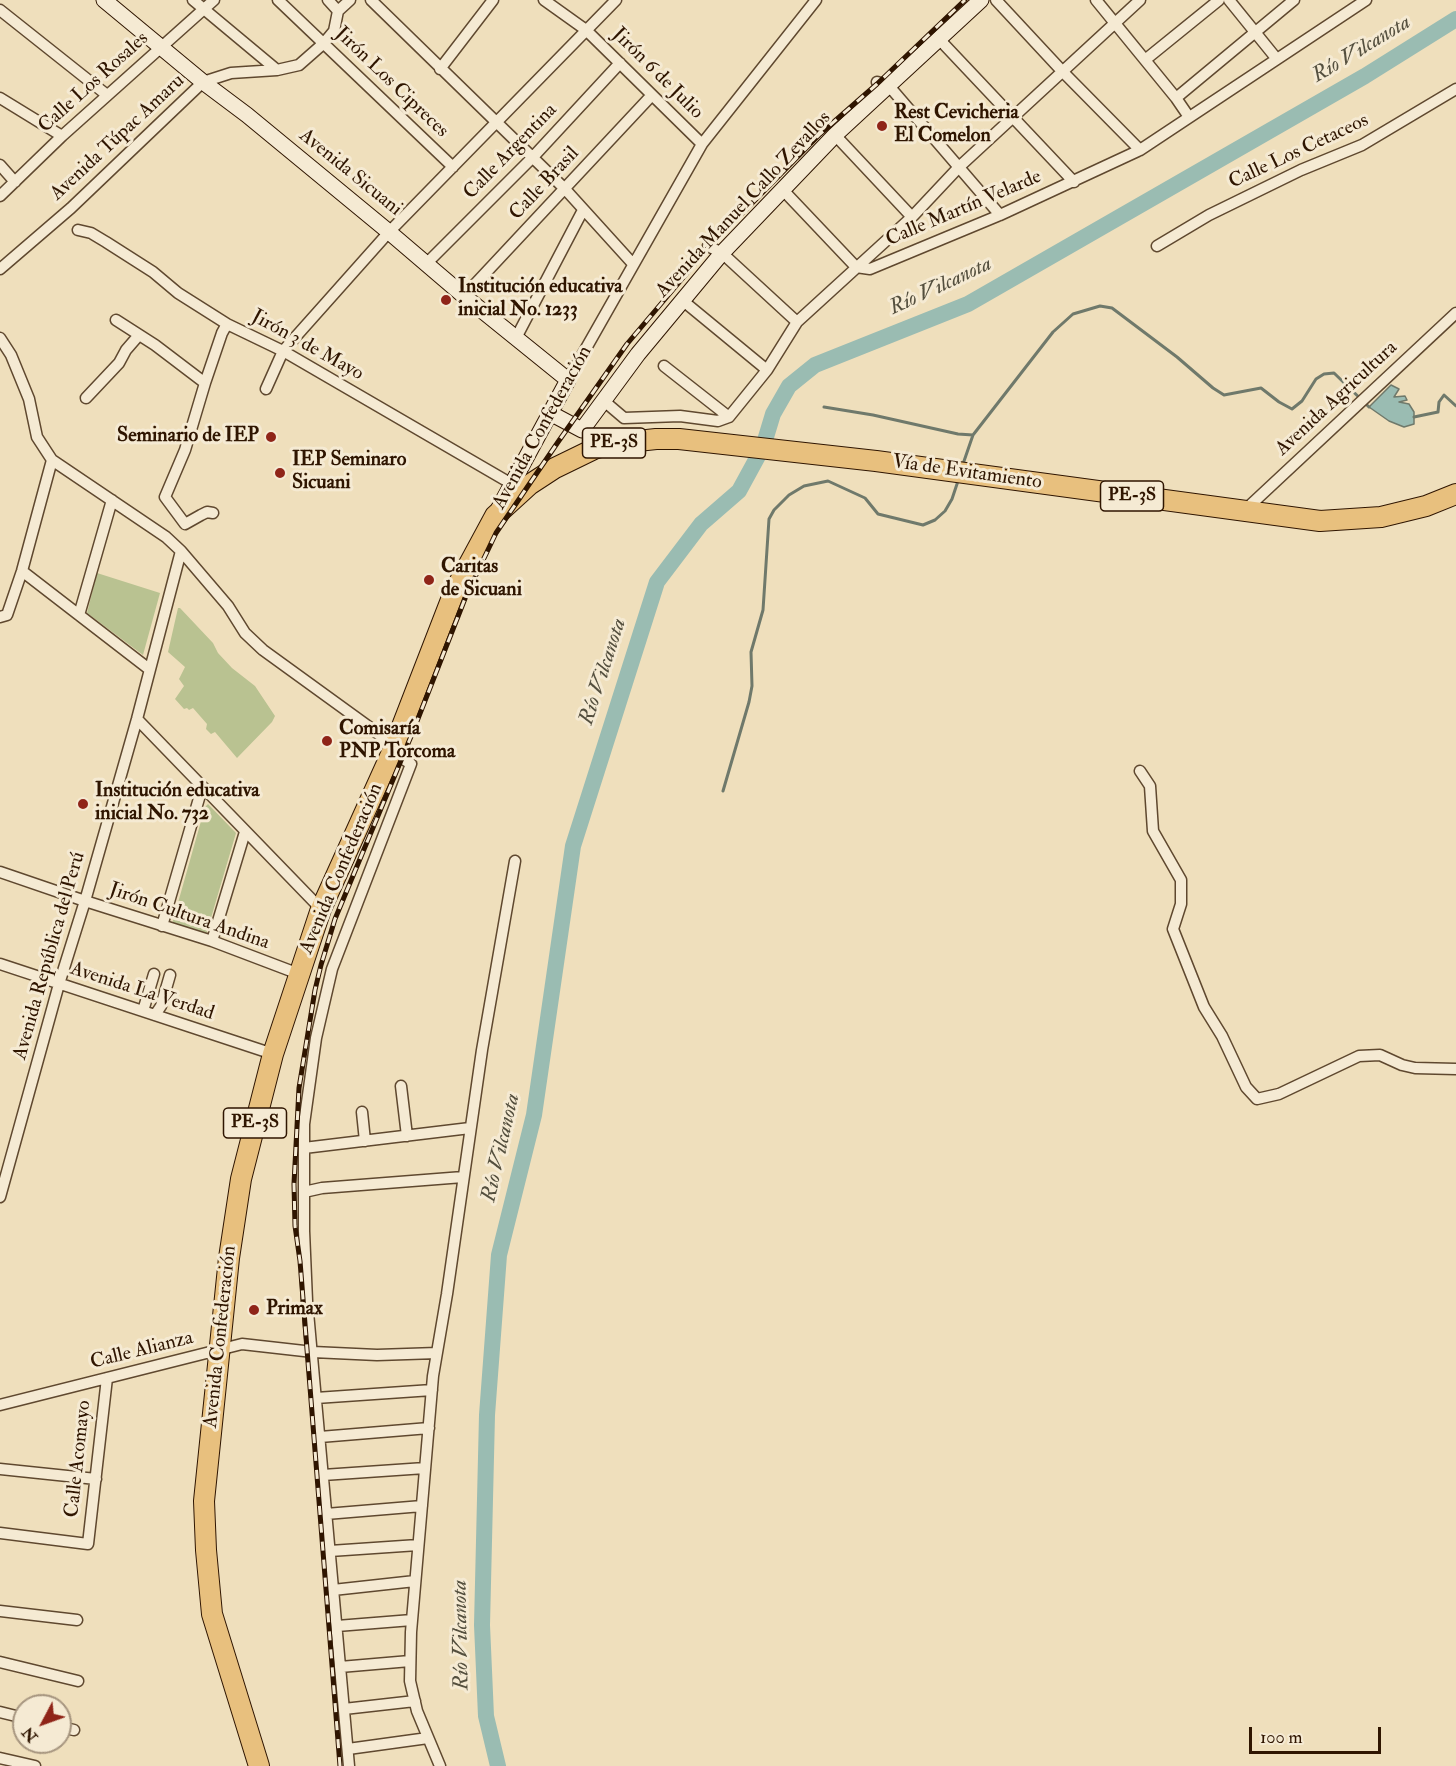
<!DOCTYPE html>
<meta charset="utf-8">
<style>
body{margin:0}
#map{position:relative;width:1456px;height:1766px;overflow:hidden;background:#efdfbc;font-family:"IM FELL Double Pica",serif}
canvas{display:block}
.north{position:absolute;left:12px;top:1694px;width:60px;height:60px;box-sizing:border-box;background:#f5ead3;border:2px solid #a6957f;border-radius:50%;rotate:229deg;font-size:16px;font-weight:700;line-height:24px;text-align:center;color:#2f1500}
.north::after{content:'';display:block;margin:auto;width:21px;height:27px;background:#8f2418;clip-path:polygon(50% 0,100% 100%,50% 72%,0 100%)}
.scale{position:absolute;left:1249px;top:1727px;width:132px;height:27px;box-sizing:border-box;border:3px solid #2f1500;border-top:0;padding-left:8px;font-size:18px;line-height:21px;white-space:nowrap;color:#2f1500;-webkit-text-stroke:4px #f5ead3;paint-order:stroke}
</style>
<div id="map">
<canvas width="1456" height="1766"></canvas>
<div class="north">N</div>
<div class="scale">100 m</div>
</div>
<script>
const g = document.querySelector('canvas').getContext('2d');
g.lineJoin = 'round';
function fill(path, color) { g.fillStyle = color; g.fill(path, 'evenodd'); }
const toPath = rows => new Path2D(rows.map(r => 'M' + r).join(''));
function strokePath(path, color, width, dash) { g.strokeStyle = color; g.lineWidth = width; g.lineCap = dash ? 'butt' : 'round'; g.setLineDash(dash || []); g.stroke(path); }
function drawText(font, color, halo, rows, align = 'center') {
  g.font = font + ' "IM FELL Double Pica",serif'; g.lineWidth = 6; g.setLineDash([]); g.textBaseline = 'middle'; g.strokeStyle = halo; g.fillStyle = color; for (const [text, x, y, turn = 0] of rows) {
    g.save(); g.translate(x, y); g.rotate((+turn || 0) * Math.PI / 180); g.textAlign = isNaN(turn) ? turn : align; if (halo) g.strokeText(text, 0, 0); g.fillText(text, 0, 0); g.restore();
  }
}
fill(toPath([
 [97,573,160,593,143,655,87,613],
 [178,608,180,608,213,643,218,653,232,668,255,686,275,716,272,722,237,758,215,732,211,734,206,729,207,724,193,708,189,710,187,708,184,709,175,699,184,686,179,679,185,667,168,652],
 [208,804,236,833,206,935,172,924,205,807]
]), '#b9c291');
const water = toPath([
 [1391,385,1399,389,1394,397,1405,396,1407,400,1399,402,1409,404,1414,412,1414,424,1404,427,1389,421,1369,407,1391,385]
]);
fill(water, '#9abcb2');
strokePath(water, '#6f796b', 1.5);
strokePath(toPath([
 [824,407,873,415,958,434,973,435],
 [1414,417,1438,412,1439,402,1444,395,1456,406],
 [963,464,973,435,1053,332,1073,314,1100,306,1112,308,1177,357,1213,388,1224,395,1261,388,1279,402,1292,409,1302,401,1316,379,1324,374,1334,373,1369,407],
 [723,791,749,702,752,686,751,652,763,610,769,519,774,510,789,495,804,486,828,481,865,498,878,514,923,525,935,520,945,511,952,499,958,481]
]), '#6f796b', 3);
strokePath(toPath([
 [498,1766,486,1716,482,1625,487,1415,499,1255,534,1115,573,846,657,582,701,524,739,491,763,447,773,414,789,386,815,365,968,304,1365,76,1456,19]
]), '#9abcb2', 16);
const street = toPath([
 [193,0,277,70],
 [278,0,453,167],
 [328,0,338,11],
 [371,0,565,189,633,264],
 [544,0,586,30,702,144],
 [996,0,1062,71,1140,150],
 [1096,0,1176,98,1189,117],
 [1229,0,1276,58],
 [0,10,107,95],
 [938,38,1074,182],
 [1145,60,1219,0],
 [440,69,493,0],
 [877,82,889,86,1000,215],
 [0,98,62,136],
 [1176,98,1294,0],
 [835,135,912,217],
 [0,165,15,182],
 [782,189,856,267],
 [0,196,62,136,214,0],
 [78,230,91,233,106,242,153,272,178,293,227,324,283,351,517,487],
 [708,246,722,253,797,322],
 [1157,246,1209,215,1301,170,1362,145,1456,89],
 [426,264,533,157,620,63],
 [856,267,870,269,1000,215,1140,150,1366,0],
 [0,269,71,208,203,82,231,73,277,70,299,65,324,43,334,31,338,11,350,0],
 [464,296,652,95],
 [682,300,767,370],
 [116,320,155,345,205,383],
 [0,338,11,355,29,399,37,437,52,460,166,537,181,551,228,606,245,633,263,650,372,729,386,740,392,752,411,764,332,969,316,1038,304,1124,304,1231,307,1301,349,1766],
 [516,338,583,210],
 [664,366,729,417],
 [568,380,702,144,816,0],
 [266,389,283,351,389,232,616,0],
 [86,398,119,363,126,350,139,335],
 [604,401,624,418,680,416,718,421,729,417,767,370,797,322,912,217,959,167,1140,0],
 [1244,511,1456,313],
 [213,513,207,512,201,515,185,524,165,497,185,450,205,383,222,333,227,324],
 [22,571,149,669],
 [79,615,112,500],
 [0,617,7,615,22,571,52,460],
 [137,719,321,909],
 [1140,771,1150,786,1153,831,1181,880,1181,904,1173,929,1204,1007,1222,1036,1246,1087,1257,1099,1279,1094,1359,1056,1380,1055,1402,1065,1415,1068,1456,1069],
 [0,872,85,901,212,941,299,974],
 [162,926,202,788],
 [212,941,245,832],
 [0,964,273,1054],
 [143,1011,154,974],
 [155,1015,161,1006,170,975],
 [401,1086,407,1136],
 [362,1112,365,1141],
 [304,1148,470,1128],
 [304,1192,322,1188,463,1177],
 [0,1197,59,984,85,901,137,719,181,551],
 [316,1398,432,1390],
 [0,1405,242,1344,313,1352,377,1355,437,1353],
 [320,1437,429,1428],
 [0,1469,96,1479],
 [323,1475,425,1468],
 [326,1514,422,1506],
 [0,1533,88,1544,107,1378],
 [330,1551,418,1545],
 [333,1590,415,1581],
 [0,1611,77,1620],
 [337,1626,412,1620],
 [0,1662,78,1681],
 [340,1667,410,1661],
 [344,1709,415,1701],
 [0,1712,24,1718],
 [60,1727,74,1730],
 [348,1749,428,1738],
 [0,1758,35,1766],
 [440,1766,417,1711,410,1681,411,1632,423,1493,433,1376,447,1294,482,1050,515,861]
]);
const secondary = toPath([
 [104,0,203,82,247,115,389,232,464,296,568,380,499,508],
 [550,413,582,430,638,354,722,253,835,135,981,0]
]);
const highway = toPath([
 [259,1766,212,1614,206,1550,204,1501,229,1258,241,1179,273,1054,321,909,392,752,454,592,495,516,529,485,555,468,594,449,610,444,656,439,679,439,876,461,1320,521,1381,517,1426,506,1456,494]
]);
strokePath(street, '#5f482f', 13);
strokePath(secondary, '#2f1500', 17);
strokePath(highway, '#2f1500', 22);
strokePath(street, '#f5ead3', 10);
strokePath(secondary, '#f5ead3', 15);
strokePath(highway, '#e8c07e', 20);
const rail = toPath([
 [340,1766,300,1261,295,1226,294,1184,299,1088,315,990,321,965,335,919,412,734,466,596,496,533,558,442,627,344,709,247,820,134,877,84,965,0]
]);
strokePath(rail, '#2f1500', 5);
strokePath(rail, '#f5ead3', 3, [9]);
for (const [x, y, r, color] of [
 [882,126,6,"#8f2418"],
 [446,300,6,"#8f2418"],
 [271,437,6,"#8f2418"],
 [280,473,6,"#8f2418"],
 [429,580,6,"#8f2418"],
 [327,741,6,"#8f2418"],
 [83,804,6,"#8f2418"],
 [254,1310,6,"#8f2418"]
]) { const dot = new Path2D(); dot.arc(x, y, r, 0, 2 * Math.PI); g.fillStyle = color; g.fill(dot); strokePath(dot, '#f5ead3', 2); }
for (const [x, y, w] of [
 [614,443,63],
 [1132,496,63],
 [255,1123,63]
]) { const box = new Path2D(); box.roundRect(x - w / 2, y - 15, w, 30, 4.5); g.fillStyle = '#f5ead3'; g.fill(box); strokePath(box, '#2f1500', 1.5); }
drawText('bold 18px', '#2f1500', null, [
 ["PE-3S",614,443],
 ["PE-3S",1132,496],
 ["PE-3S",255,1123]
]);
drawText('20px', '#2f1500', '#f5ead3', [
 ["Jirón 6 de Julio",657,74,45],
 ["Calle Los Rosales",94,83,-42],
 ["Jirón Los Cipreces",391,83,44],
 ["Avenida Túpac Amaru",118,138,-43],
 ["Calle Argentina",511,152,-46],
 ["Calle Los Cetaceos",1299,152,-25],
 ["Avenida Sicuani",350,173,39],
 ["Calle Brasil",545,184,-47],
 ["Avenida Manuel Callo Zevallos",744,205,-47],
 ["Calle Martín Velarde",964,209,-23],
 ["Jirón 3 de Mayo",307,346,29],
 ["Avenida Agricultura",1337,399,-43],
 ["Avenida Confederación",543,428,-61],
 ["Vía de Evitamiento",967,473,8],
 ["Avenida Confederación",342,869,-67],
 ["Jirón Cultura Andina",189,917,19],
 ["Avenida República del Perú",50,956,-74],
 ["Avenida La Verdad",142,992,18],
 ["Avenida Confederación",221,1337,-84],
 ["Calle Alianza",142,1351,-14],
 ["Calle Acomayo",79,1459,-84]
]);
drawText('bold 20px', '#2f1500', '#f5ead3', [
 ["Rest Cevicheria",894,114],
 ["El Comelon",894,137],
 ["Institución educativa",458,288],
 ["inicial No. 1233",458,311],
 ["Seminario de IEP",259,437,"right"],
 ["IEP Seminaro",292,461],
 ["Sicuani",292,484],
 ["Caritas",441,568],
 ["de Sicuani",441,591],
 ["Comisaría",339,730],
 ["PNP Torcoma",339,753],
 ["Institución educativa",95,792],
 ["inicial No. 732",95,815],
 ["Primax",266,1310]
], 'left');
drawText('italic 21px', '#544f3e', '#f5ead3', [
 ["Río Vilcanota",1362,50,-31],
 ["Río Vilcanota",941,287,-25],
 ["Río Vilcanota",604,672,-72],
 ["Río Vilcanota",502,1148,-77],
 ["Río Vilcanota",462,1635,-91]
]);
</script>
